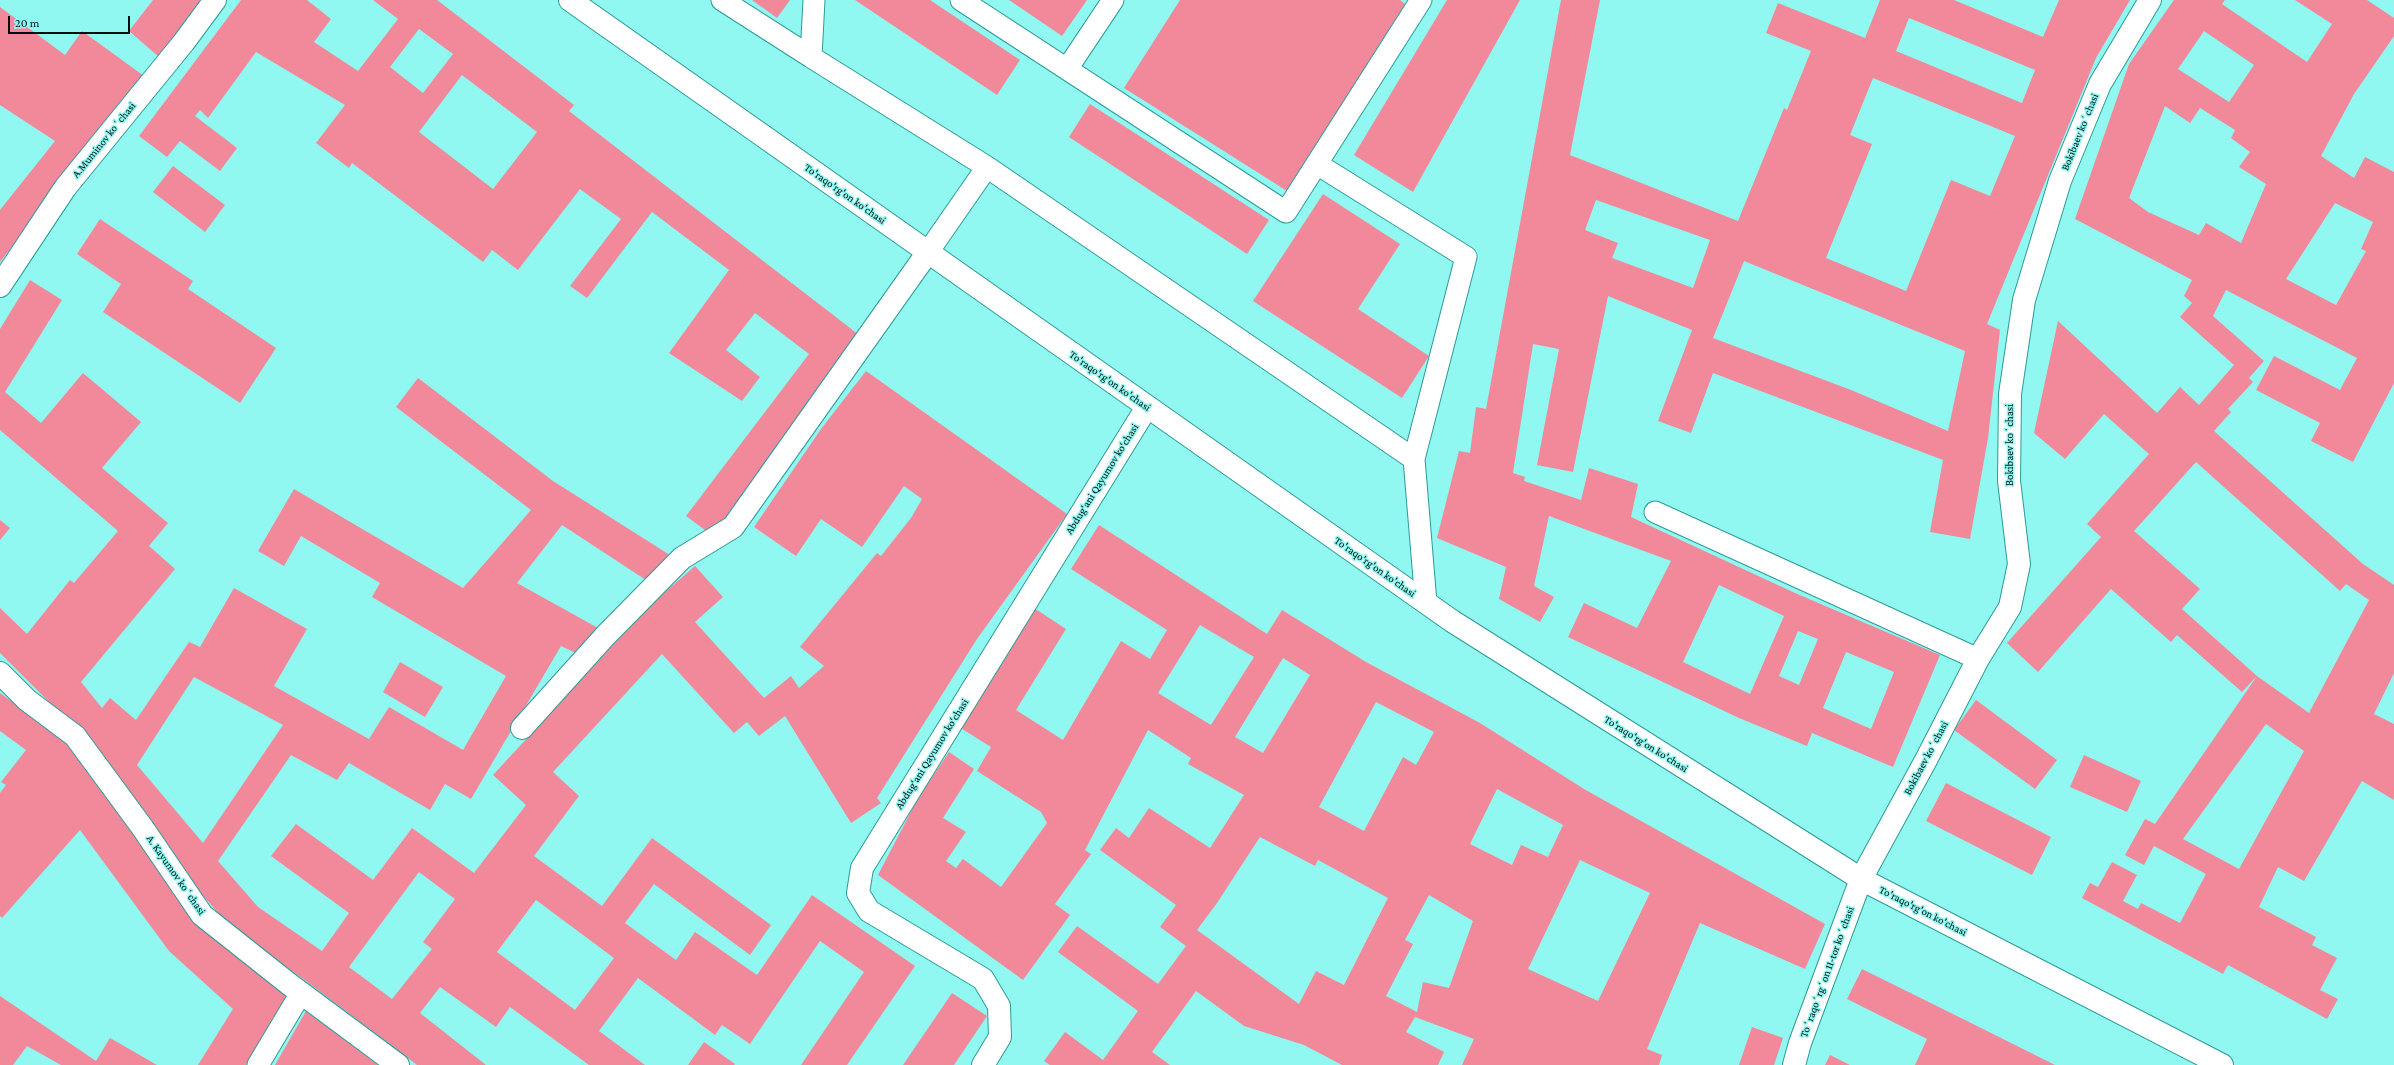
<!DOCTYPE html>
<meta charset="utf-8">
<style>
body{margin:0}
#map{position:relative;width:2394px;height:1065px;overflow:hidden;background:#90f7f1;font-family:"Crimson Pro",serif}
canvas{display:block}
.scale{position:absolute;left:8px;top:16px;width:122px;height:18px;box-sizing:border-box;border:2px solid #00100f;border-top:0;padding-left:5px;font-size:12px;line-height:14px;white-space:nowrap;color:#00100f;-webkit-text-stroke:3px #90f7f1;paint-order:stroke}
</style>
<div id="map">
<canvas width="2394" height="1065"></canvas>
<div class="scale">20 m</div>
</div>
<script>
const g = document.querySelector('canvas').getContext('2d');
g.lineJoin = 'round';
function fill(path, color) { g.fillStyle = color; g.fill(path, 'evenodd'); }
const toPath = rows => new Path2D(rows.map(r => 'M' + r).join(''));
function strokePath(path, color, width, dash) { g.strokeStyle = color; g.lineWidth = width; g.lineCap = dash ? 'butt' : 'round'; g.setLineDash(dash || []); g.stroke(path); }
function drawText(font, color, halo, rows, align = 'center') {
  g.font = font + ' "Crimson Pro",serif'; g.lineWidth = 3; g.setLineDash([]); g.textBaseline = 'middle'; g.strokeStyle = halo; g.fillStyle = color; for (const [text, x, y, turn = 0] of rows) {
    g.save(); g.translate(x, y); g.rotate((+turn || 0) * Math.PI / 180); g.textAlign = isNaN(turn) ? turn : align; if (halo) g.strokeText(text, 0, 0); g.fillText(text, 0, 0); g.restore();
  }
}
fill(toPath([
 [153,0,202,0,159,57,129,31],
 [241,0,307,0,331,19,314,42,358,71,398,19,373,0,437,0,574,105,569,111,863,338,713,536,686,516,809,354,755,313,726,350,760,377,742,401,669,353,729,270,652,212,587,298,570,286,621,219,580,189,518,270,492,250,483,262,352,163,349,168,316,143,345,105,256,52,208,118,200,110,195,116,237,148,220,171,180,141,167,157,139,136],
 [419,29,453,54,423,93,390,67],
 [462,75,537,132,493,189,419,132],
 [752,0,790,0,777,18],
 [855,0,930,0,1020,60,997,95],
 [1009,0,1087,0,1062,36],
 [1180,0,1400,0,1405,4,1287,191,1124,88],
 [1447,0,1520,0,1413,192,1354,155],
 [1561,0,1600,0,1570,155,1738,221,1784,108,1787,110,1811,51,1766,33,1778,3,1865,38,1880,0,1954,0,2043,37,2059,0,2130,0,2096,58,1987,324,2000,330,1988,438,1970,539,1930,532,1943,460,1713,373,1691,433,1658,421,1692,330,1608,296,1573,472,1537,465,1559,349,1533,344,1513,473,1525,477,1524,481,1581,500,1589,468,1638,484,1631,517,1795,593,1940,655,1893,767,1812,733,1807,746,1739,718,1568,637,1584,603,1637,628,1671,561,1549,516,1534,586,1554,597,1540,622,1499,599,1506,567,1437,538,1459,451,1470,453,1476,407,1486,409],
 [1909,18,2035,70,2022,103,1896,51],
 [1873,78,2015,136,1990,196,1951,180,1906,291,1826,258,1872,144,1850,135],
 [1596,200,1710,240,1693,288,1612,258,1618,243,1585,230],
 [1744,261,1965,351,1948,431,1851,390,1713,338],
 [1719,585,1784,616,1750,694,1683,662],
 [1798,631,1818,639,1799,685,1779,676],
 [1846,652,1894,672,1871,729,1823,708],
 [2174,0,2225,0,2222,4,2307,62,2332,24,2295,0,2367,0,2394,18,2394,36,2354,94,2321,156,2354,178,2365,157,2394,172,2394,383,2353,462,2311,441,2320,423,2256,390,2274,356,2340,390,2357,358,2226,290,2213,316,2264,361,2249,378,2253,382,2228,409,2231,412,2214,431,2363,564,2394,585,2394,673,2374,714,2394,724,2394,800,2362,781,2304,881,2278,867,2259,907,2316,937,2312,945,2337,958,2320,990,2338,999,2327,1019,2228,965,2223,974,2082,898,2090,883,2098,887,2112,862,2137,875,2123,901,2138,909,2141,903,2180,923,2206,874,2154,846,2144,865,2125,855,2145,819,2155,824,2257,676,2309,713,2369,600,2346,584,2340,591,2196,462,2134,531,2200,589,2182,609,2257,676,2242,692,2177,635,2171,642,2111,589,2038,672,2007,643,2101,537,2087,524,2149,454,2104,414,2065,459,2034,433,2058,321,2157,413,2180,387,2199,405,2234,365,2180,317,2192,303,2184,296,2192,280,2075,219,2129,64],
 [2204,31,2254,65,2229,102,2178,69],
 [2165,106,2190,123,2200,108,2235,130,2231,138,2250,152,2239,167,2266,184,2241,243,2206,223,2199,235,2148,212,2129,198],
 [2335,203,2373,222,2361,249,2366,251,2336,305,2286,279],
 [2266,724,2304,751,2239,869,2183,839],
 [0,7,65,55,82,31,144,76,0,262,0,210,55,141,0,105],
 [1090,104,1269,220,1247,254,1069,137],
 [173,166,225,205,205,232,153,192],
 [1323,194,1400,244,1358,309,1429,356,1402,398,1253,301],
 [100,219,193,281,188,289,276,348,240,403,103,312,121,284,77,254],
 [30,280,62,300,5,392,41,423,83,373,141,422,102,468,168,523,149,546,175,569,81,682,102,708,110,698,136,720,189,642,200,647,234,588,307,629,274,686,369,739,389,707,463,750,506,676,372,597,380,583,301,536,284,566,258,551,294,489,463,588,531,510,396,407,418,378,553,481,673,557,646,580,562,525,517,583,598,628,580,655,561,646,471,799,445,784,430,810,349,763,337,780,291,755,218,861,258,907,322,951,349,913,271,856,296,824,373,880,412,828,474,873,526,805,493,775,650,605,695,566,723,597,695,622,764,698,791,676,799,688,824,666,800,647,877,553,881,556,911,518,922,499,904,486,862,547,821,519,796,556,754,527,821,429,866,371,1067,514,977,639,877,798,881,803,851,823,785,716,759,736,747,722,734,733,662,654,553,772,579,796,534,856,602,906,652,838,771,925,750,955,654,884,625,923,676,960,695,932,757,975,812,895,915,966,847,1065,801,1065,864,972,820,941,750,1044,722,1025,715,1035,638,978,599,1031,645,1065,589,1065,510,1007,496,1027,440,987,420,1013,486,1065,417,1065,302,978,234,931,176,865,83,736,0,653,0,608,27,634,70,580,74,583,118,531,0,430,0,329],
 [194,677,283,725,203,843,137,765],
 [419,872,455,899,423,942,432,949,392,999,349,967],
 [536,900,614,958,575,1010,497,952],
 [0,520,10,528,0,540],
 [1099,525,1267,634,1282,610,1366,662,1480,723,1584,789,1825,924,1805,969,1700,923,1647,1049,1662,1055,1659,1065,1462,1065,1474,1039,1415,1017,1406,1032,1444,1052,1438,1065,1342,1065,1304,1045,1244,1026,1196,991,1152,1052,1170,1065,1050,1065,1044,1061,1065,1032,1103,1060,1138,1011,1058,952,1077,926,1158,984,1186,946,1160,927,1176,905,1100,850,1116,828,1129,838,1149,808,1210,848,1244,795,1188,764,1191,758,1148,730,1085,850,1091,854,1055,904,1070,915,1023,980,878,875,917,800,949,752,974,769,943,818,966,832,946,861,956,868,963,859,1001,887,1047,823,1041,812,977,771,991,747,959,727,1034,608,1066,629,1016,710,1063,740,1121,641,1150,659,1167,630,1071,569],
 [1200,625,1254,657,1211,725,1158,693],
 [1283,658,1310,675,1263,753,1235,737],
 [1376,702,1434,732,1416,765,1403,757,1364,831,1319,807],
 [1497,789,1563,825,1548,857,1521,845,1512,865,1470,844],
 [1260,837,1315,866,1318,860,1388,898,1344,985,1316,971,1299,1004,1197,930,1217,903],
 [1580,860,1650,893,1598,1001,1528,969],
 [1429,895,1473,921,1449,988,1423,982,1417,1012,1386,996,1413,944,1405,940],
 [400,662,443,687,425,717,383,692],
 [0,693,70,743,201,923,287,997,246,1065,198,1065,233,1009,169,951,80,830,2,918,0,916,0,793,6,785,1,782,26,750,0,731],
 [1976,700,2057,760,2035,789,1954,730],
 [2084,755,2141,781,2127,812,2070,787],
 [1946,783,2051,837,2032,875,1926,821],
 [1862,969,1971,1023,2055,1065,1915,1065,1927,1039,1847,999],
 [952,993,987,1016,954,1065,903,1065],
 [0,996,96,1061,110,1038,157,1065,61,1065,27,1046,13,1065,0,1065],
 [306,1011,378,1065,275,1065],
 [1752,1027,1783,1038,1774,1065,1739,1065],
 [704,1042,735,1064,734,1065,688,1065],
 [1830,1055,1850,1065,1825,1065]
]), '#f2899a');
const service = toPath([
 [722,0,811,57],
 [814,0,811,57,987,167],
 [961,0,1286,212,1421,0],
 [1067,69,1113,0],
 [928,252,987,167,1414,459,1466,257,1317,164],
 [1414,459,1426,603],
 [1655,512,1978,659],
 [258,1065,301,993]
]);
const minor = toPath([
 [0,673,27,700,75,736,142,827,202,915,289,984,398,1065],
 [522,728,606,635,682,558,733,527,928,252],
 [983,1065,1000,1037,999,1006,983,979,869,911,858,893,862,868,1147,407]
]);
const tertiary = toPath([
 [0,286,65,188,184,42,215,0],
 [1794,1065,1800,1043,1861,879,1926,760,1978,659,2010,607,2019,564,2009,481,2010,394,2024,300,2060,181,2100,84,2150,0]
]);
const secondary = toPath([
 [570,0,1452,621,1861,879,2222,1065]
]);
strokePath(service, '#2d9c97', 23);
strokePath(minor, '#2d9c97', 24);
strokePath(tertiary, '#2d9c97', 24);
strokePath(secondary, '#2d9c97', 24);
strokePath(service, '#fff', 21);
strokePath(minor, '#fff', 22);
strokePath(tertiary, '#fff', 22);
strokePath(secondary, '#fff', 22);
drawText('11px', '#00100f', '#90f7f1', [
 ["Bokibaev koʻchasi",2080,132,-68],
 ["A.Muminov koʻchasi",104,140,-51],
 ["To'raqo'rg'on ko'chasi",845,194,35],
 ["To'raqo'rg'on ko'chasi",1110,381,35],
 ["Bokibaev koʻchasi",2010,445,-90],
 ["Abdug‘ani Qayumov ko‘chasi",1102,479,-58],
 ["To'raqo'rg'on ko'chasi",1375,567,35],
 ["To'raqo'rg'on ko'chasi",1646,744,32],
 ["Abdug‘ani Qayumov ko‘chasi",932,754,-58],
 ["Bokibaev koʻchasi",1926,758,-62],
 ["A. Kayumov koʻchasi",176,875,55],
 ["To'raqo'rg'on ko'chasi",1923,911,27],
 ["Toʻraqoʻrgʻon 11-tor koʻchasi",1827,972,-70]
]);
</script>
